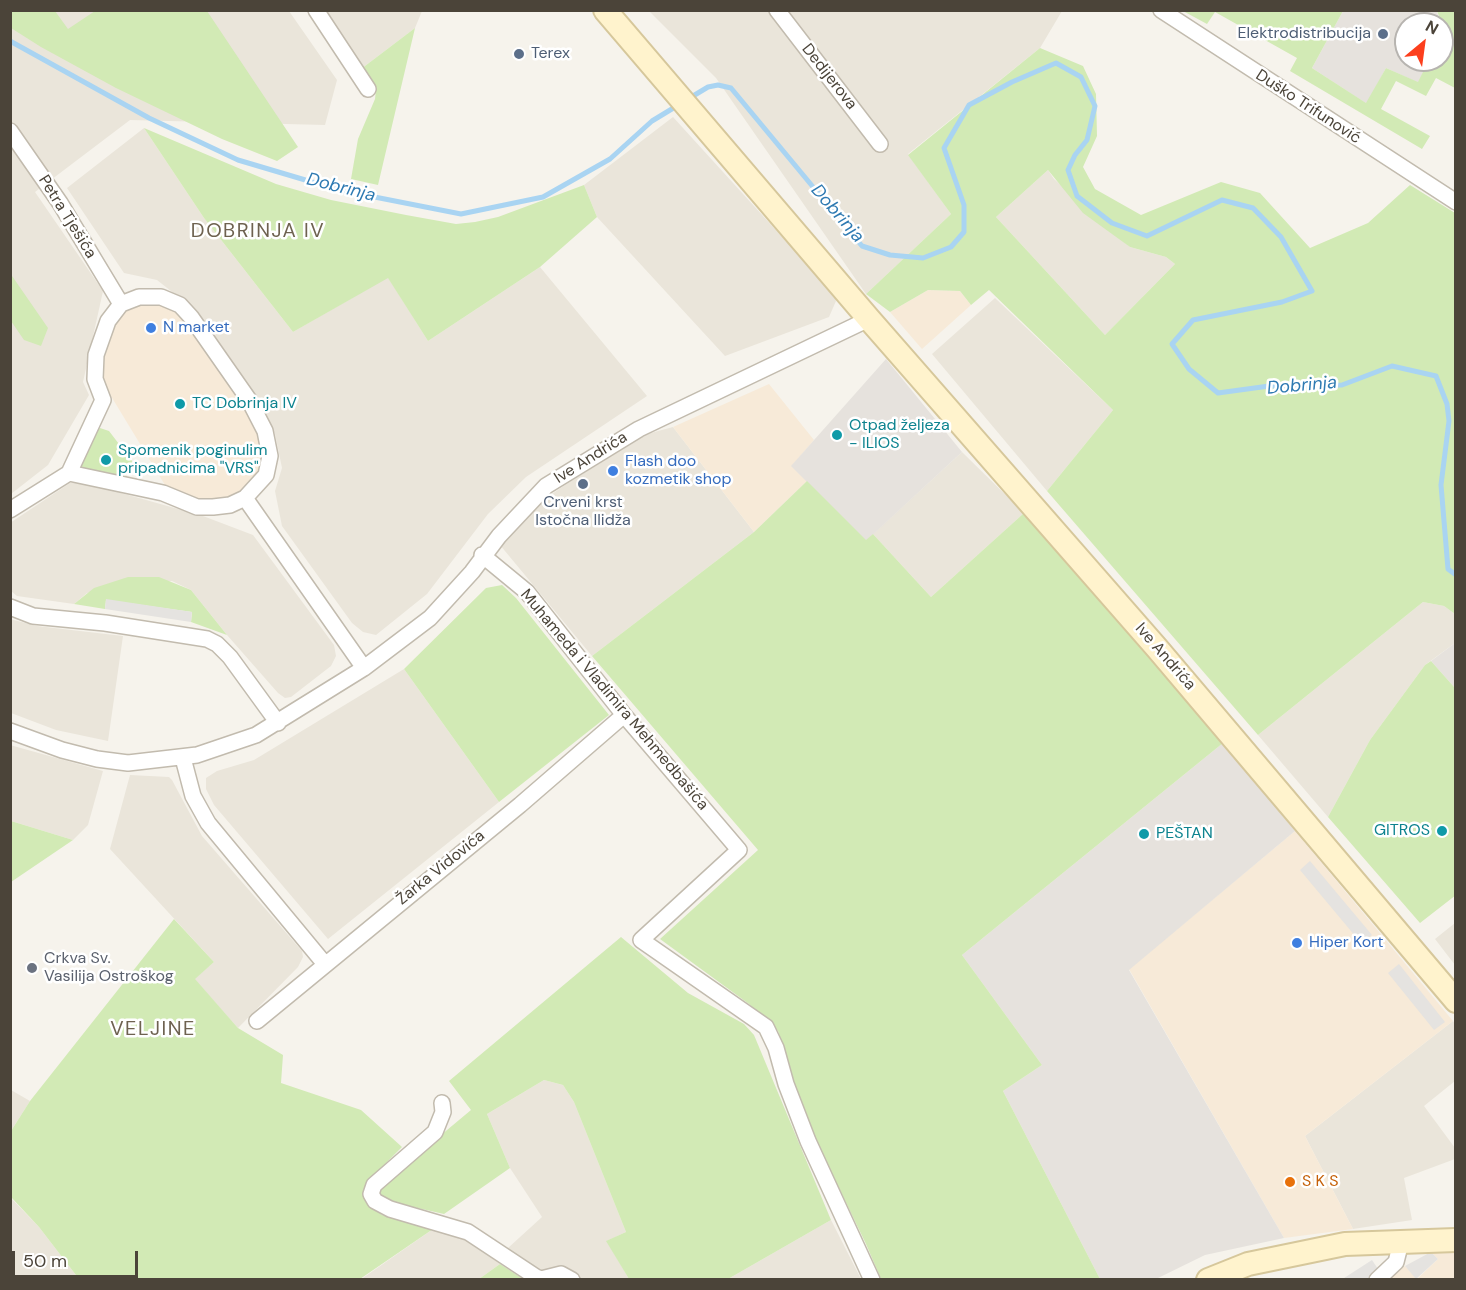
<!DOCTYPE html>
<meta charset="utf-8">
<style>
body{margin:0}
#map{position:relative;width:1466px;height:1290px;overflow:hidden;background:#f6f3ec;font-family:"DM Sans",sans-serif}
canvas{display:block}
.frame{position:absolute;inset:0;border:12px solid #4b4439;pointer-events:none}
.north{position:absolute;left:1394px;top:12px;width:60px;height:60px;box-sizing:border-box;background:#fff;border:2px solid #b7b4b0;border-radius:50%;rotate:29deg;font-size:16px;font-weight:700;line-height:24px;text-align:center;color:#4b4439}
.north::after{content:'';display:block;margin:auto;width:21px;height:27px;background:#fc3f1d;clip-path:polygon(50% 0,100% 100%,50% 72%,0 100%)}
.scale{position:absolute;left:12px;top:1251px;width:126px;height:27px;box-sizing:border-box;border:3px solid #4b4439;border-top:0;padding-left:8px;font-size:18px;line-height:21px;white-space:nowrap;color:#4b4439;-webkit-text-stroke:4px #fff;paint-order:stroke}
</style>
<div id="map">
<canvas width="1466" height="1290"></canvas>
<div class="frame"></div>
<div class="north">N</div>
<div class="scale">50 m</div>
</div>
<script>
const g = document.querySelector('canvas').getContext('2d');
g.lineJoin = 'round';
function fill(path, color) { g.fillStyle = color; g.fill(path, 'evenodd'); }
const toPath = rows => new Path2D(rows.map(r => 'M' + r).join(''));
function strokePath(path, color, width, dash) { g.strokeStyle = color; g.lineWidth = width; g.lineCap = dash ? 'butt' : 'round'; g.setLineDash(dash || []); g.stroke(path); }
function drawText(font, color, halo, rows, align = 'center') {
  g.font = font + ' "DM Sans",sans-serif'; g.lineWidth = 5; g.setLineDash([]); g.textBaseline = 'middle'; g.strokeStyle = halo; g.fillStyle = color; for (const [text, x, y, turn = 0] of rows) {
    g.save(); g.translate(x, y); g.rotate((+turn || 0) * Math.PI / 180); g.textAlign = isNaN(turn) ? turn : align; if (halo) g.strokeText(text, 0, 0); g.fillText(text, 0, 0); g.restore();
  }
}
fill(toPath([
 [11,11,289,11,337,80,325,125,130,120,35,192,103,291,83,382,89,395,48,465,11,494],
 [323,11,422,11,415,28,361,69],
 [649,11,1062,11,1040,48,908,154,951,214,866,294,716,78],
 [673,117,834,294,836,301,829,317,725,356,597,217,584,185],
 [144,128,204,218,293,332,388,277,428,341,540,267,647,396,526,477,488,514,427,594,376,635,363,632,352,623,282,526,275,491,282,468,275,434,253,394,195,310,157,280,124,273,67,188],
 [1048,170,1054,179,1130,247,1166,257,1175,264,1105,335,996,217],
 [995,298,1113,410,1047,491,932,354],
 [673,427,754,532,592,656,500,545,539,503,565,485,647,434],
 [962,452,1024,513,931,597,873,534],
 [82,482,203,516,253,535,334,645,336,656,331,666,291,697,285,698,278,693,227,635,191,590,172,581,87,593,74,604,17,596,11,591,10,523,70,483],
 [1423,602,1444,606,1455,614,1455,643,1425,665,1370,740,1328,817,1258,735],
 [10,619,37,626,123,636,108,741,56,730,11,713],
 [404,669,499,802,328,939,214,805,206,789,206,778,217,771,254,760],
 [10,745,103,771,88,825,73,840,11,821],
 [130,775,169,777,172,780,202,836,302,951,303,957,298,967,238,1028,194,979,214,962,110,849],
 [1455,923,1455,965,1435,939],
 [1453,1021,1455,1024,1455,1081,1424,1106,1455,1148,1455,1159,1404,1178,1412,1220,1353,1229,1305,1136],
 [544,1080,563,1085,574,1102,626,1232,607,1241,629,1279,579,1279,570,1270,559,1268,538,1271,508,1248,542,1217,510,1168,487,1114],
 [11,1090,30,1101,11,1131],
 [10,1197,39,1227,79,1279,11,1279],
 [831,1220,861,1279,728,1279],
 [436,1227,474,1244,500,1264,479,1279,360,1280]
]), '#eae5da');
fill(toPath([
 [928,290,960,291,971,305,922,349,890,312],
 [151,301,176,308,253,416,263,438,263,461,255,476,242,491,231,496,199,502,168,490,100,378,99,367,109,329,127,308],
 [769,384,814,440,792,466,807,481,754,532,673,427],
 [1295,831,1453,1021,1305,1136,1353,1229,1284,1238,1129,969],
 [1455,1250,1455,1279,1388,1280,1405,1266,1417,1279,1438,1259,1431,1252]
]), '#f7ead8');
fill(toPath([
 [1343,11,1437,11,1440,24,1406,24,1406,60,1430,60,1419,83,1386,68,1367,104,1312,68],
 [886,359,962,452,866,541,791,466],
 [1455,643,1455,688,1431,661],
 [1223,743,1295,831,1129,970,1284,1238,1205,1255,1156,1279,1100,1279,1003,1091,1042,1065,962,955]
]), '#e6e2dd');
fill(toPath([
 [10,11,55,11,68,29,95,11,207,11,298,147,277,161,222,139,116,88,41,47,11,28],
 [1183,11,1343,11,1312,68,1366,103,1386,68,1418,82,1429,60,1442,60,1442,24,1437,11,1455,11,1455,88,1436,78,1426,96,1396,81,1381,109,1430,136,1422,149,1290,71,1297,58,1215,12,1207,24],
 [415,28,378,185,351,179,358,139,375,99,376,90,361,69],
 [1040,48,1083,66,1096,94,1097,136,1083,167,1095,189,1141,215,1221,182,1260,193,1310,248,1368,223,1410,185,1455,213,1455,614,1444,606,1423,602,1258,735,1047,491,1113,410,989,290,971,305,960,291,928,290,890,312,866,294,951,214,908,155],
 [1048,170,1083,213,1130,247,1166,257,1175,264,1105,335,996,217],
 [144,128,276,184,331,200,406,215,456,224,475,222,498,217,584,185,597,217,540,267,428,341,388,278,293,332,204,218],
 [10,273,48,328,41,346,24,340,11,321],
 [100,428,109,431,132,461,131,470,127,475,119,477,82,468,82,460,96,430],
 [807,481,866,540,873,534,931,597,1024,513,1223,743,962,955,1042,1065,1003,1091,1100,1279,881,1279,866,1244,805,1118,778,1031,749,1004,660,939,758,850,592,656,754,532],
 [128,577,159,577,191,590,227,635,191,622,192,612,106,600,105,609,74,604,94,588],
 [502,585,516,598,609,715,499,802,404,669,486,588],
 [1431,661,1455,688,1456,895,1420,923,1328,817,1370,740,1425,665],
 [11,821,73,840,11,882],
 [174,919,214,962,195,979,238,1028,283,1055,281,1083,361,1110,402,1147,365,1184,365,1200,382,1215,436,1227,360,1279,79,1279,39,1227,11,1197,11,1131,30,1101],
 [621,937,688,993,744,1024,754,1035,831,1220,728,1279,629,1279,606,1241,626,1232,574,1102,563,1085,544,1080,487,1114,510,1168,444,1214,391,1202,383,1199,379,1191,380,1186,471,1110,449,1081],
 [500,1264,523,1279,479,1279]
]), '#d2eab5');
fill(toPath([
 [106,599,192,612,191,622,105,609],
 [1310,861,1372,935,1361,943,1300,870],
 [1399,964,1445,1022,1434,1030,1388,973],
 [1431,1252,1438,1259,1416,1279,1405,1266],
 [1372,1260,1380,1272,1369,1279,1341,1280]
]), '#e5e3e0');
strokePath(toPath([
 [10,41,149,118,238,160,339,190,461,214,543,197,610,159,652,121,680,104],
 [688,99,708,87,718,85,731,88,862,246,890,255,923,258,951,247,964,232,964,205,944,148,969,105,1012,82,1056,63,1081,77,1095,106,1087,140,1075,155,1068,170,1077,196,1112,223,1147,236,1222,200,1253,208,1281,237,1312,291,1282,302,1193,320,1172,344,1189,369,1218,393,1269,386,1342,385,1392,366,1436,376,1447,404,1449,421,1441,485,1448,569,1456,575]
]), '#a9d4f2', 5);
const minor = toPath([
 [316,10,368,89],
 [777,10,880,144],
 [1161,10,1456,202],
 [10,131,60,203,121,304],
 [69,473,103,400,95,379,96,355,108,321,121,304],
 [245,498,364,668],
 [10,510,69,473,163,493,197,507,213,507,230,505,245,498,266,475,270,456,265,431,249,400,191,317,180,305,161,297,139,297,121,304],
 [482,555,527,592,624,715,739,850,641,940,766,1027,776,1048,786,1084,808,1141,872,1280],
 [10,607,33,616,105,623,207,639,217,644,230,657,278,723],
 [10,731,62,750,97,759,128,763,197,755,256,735,364,668,430,618,472,572,499,536,546,486,639,429,869,319],
 [183,758,193,796,208,823,324,963],
 [257,1021,520,805,624,715],
 [442,1103,443,1112,435,1132,374,1185,371,1194,375,1201,390,1209,468,1232,536,1277,541,1279,561,1274,572,1280],
 [1377,1280,1396,1262,1401,1242]
]);
const secondary = toPath([
 [605,10,869,319,1156,647,1456,1001],
 [1208,1280,1248,1264,1345,1244,1456,1240]
]);
strokePath(minor, '#c2bbae', 18);
strokePath(secondary, '#d6c79b', 26);
strokePath(minor, '#fff', 15);
strokePath(secondary, '#fff3cd', 22);
for (const [x, y, r, color] of [
 [1383,34,6,"#5c6f8a"],
 [519,54,6,"#5c6f8a"],
 [151,328,6,"#3f7fe0"],
 [180,404,6,"#0f9aa8"],
 [837,435,6,"#0f9aa8"],
 [106,460,6,"#0f9aa8"],
 [613,471,6,"#3f7fe0"],
 [583,484,6,"#5c6f8a"],
 [1442,831,6,"#0f9aa8"],
 [1144,834,6,"#0f9aa8"],
 [1297,943,6,"#3f7fe0"],
 [32,968,6,"#6b7280"],
 [1290,1182,6,"#e8710a"]
]) { const dot = new Path2D(); dot.arc(x, y, r, 0, 2 * Math.PI); g.fillStyle = color; g.fill(dot); strokePath(dot, '#fff', 2); }
drawText('16px', '#4e5e75', '#fff', [
 ["Elektrodistribucija",1371,34],
 ["Terex",531,54,"left"],
 ["Crveni krst",583,503,"center"],
 ["Istočna Ilidža",583,521,"center"]
], 'right');
drawText('16px', '#4b4439', '#fff', [
 ["Dedijerova",829,77,52],
 ["Duško Trifunović",1308,107,33],
 ["Petra Tješića",67,217,58],
 ["Ive Andrića",591,458,-32],
 ["Ive Andrića",1165,657,49],
 ["Muhameda i Vladimira Mehmedbašića",614,700,50],
 ["Žarka Vidovića",441,868,-39]
]);
drawText('16px', '#366cbe', '#fff', [
 ["N market",163,328],
 ["Flash doo",625,462],
 ["kozmetik shop",625,480],
 ["Hiper Kort",1309,943]
], 'left');
drawText('16px', '#0d838f', '#fff', [
 ["TC Dobrinja IV",192,404],
 ["Otpad željeza",849,426],
 ["- ILIOS",849,444],
 ["Spomenik poginulim",118,451],
 ["pripadnicima \"VRS\"",118,469],
 ["GITROS",1430,831,"right"],
 ["PEŠTAN",1156,834]
], 'left');
drawText('16px', '#5b616d', '#fff', [
 ["Crkva Sv.",44,959],
 ["Vasilija Ostroškog",44,977]
], 'left');
drawText('16px', '#c56008', '#fff', [
 ["S K S",1302,1182]
], 'left');
drawText('italic 18px', '#2e7ab2', '#fff', [
 ["Dobrinja",341,188,14],
 ["Dobrinja",837,214,49],
 ["Dobrinja",1302,386,-5]
]);
g.letterSpacing = '1.5px';
drawText('20px', '#6e6250', '#fff', [
 ["DOBRINJA IV",258,232],
 ["VELJINE",153,1030]
]);
g.letterSpacing = '0px';
</script>
